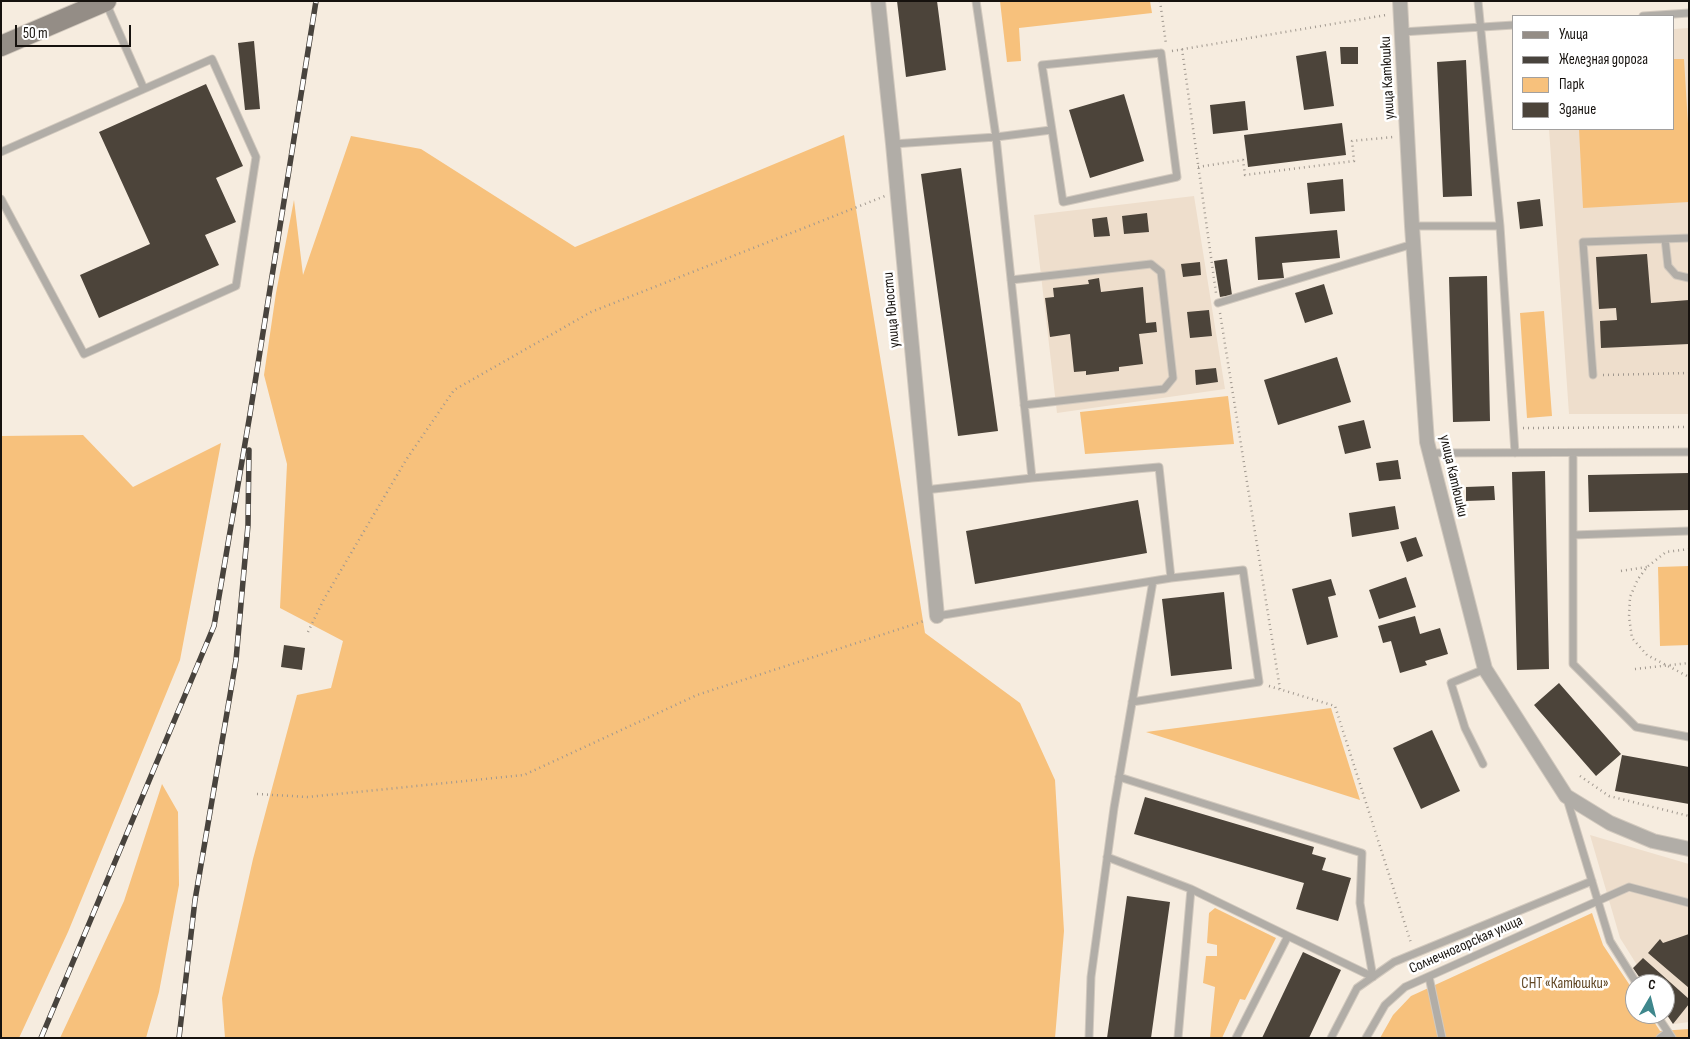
<!DOCTYPE html>
<meta charset="utf-8">
<style>
body{margin:0}
#map{position:relative;width:1690px;height:1039px;overflow:hidden;background:#f6ecdf;font-family:"Sofia Sans Condensed",sans-serif}
canvas{display:block}
.frame{position:absolute;inset:0;border:2px solid #16120e;pointer-events:none}
.legend{position:absolute;left:1512px;top:15px;width:162px;height:115px;box-sizing:border-box;background:#fff;border:1px solid #a2a09f;margin:0;padding:6px 9px;list-style:none;font-size:15px;color:#16120e}
.legend li{display:flex;align-items:center;gap:10px;height:25px}
.legend b{width:25px;border:1px solid #a2a09f}
.north{position:absolute;left:1625px;top:974px;width:50px;height:50px;box-sizing:border-box;background:#fff;border:1px solid #a2a09f;border-radius:50%;rotate:8deg;font-size:14px;font-weight:700;line-height:20px;text-align:center;color:#16120e}
.north::after{content:'';display:block;margin:auto;width:18px;height:22px;background:#3f878c;clip-path:polygon(50% 0,100% 100%,50% 72%,0 100%)}
.scale{position:absolute;left:15px;top:25px;width:116px;height:22px;box-sizing:border-box;border:2px solid #16120e;border-top:0;padding-left:6px;font-size:15px;line-height:18px;white-space:nowrap;color:#16120e;-webkit-text-stroke:4px #fff;paint-order:stroke}
</style>
<div id="map">
<canvas width="1690" height="1039"></canvas>
<div class="frame"></div>
<ul class="legend">
<li><b style="height:6px;background:#948d86"></b>Улица</li>
<li><b style="height:6px;background:#48433d"></b>Железная дорога</li>
<li><b style="height:14px;background:#f7c17c"></b>Парк</li>
<li><b style="height:14px;background:#4c443a"></b>Здание</li>
</ul>
<div class="north">С</div>
<div class="scale">50 m</div>
</div>
<script>
const g = document.querySelector('canvas').getContext('2d');
g.lineJoin = 'round';
function fill(path, color) { g.fillStyle = color; g.fill(path, 'evenodd'); }
const toPath = rows => new Path2D(rows.map(r => 'M' + r).join(''));
function strokePath(path, color, width, dash) { g.strokeStyle = color; g.lineWidth = width; g.lineCap = dash ? 'butt' : 'round'; g.setLineDash(dash || []); g.stroke(path); }
function drawText(font, color, halo, rows, align = 'center') {
  g.font = font + ' "Sofia Sans Condensed",sans-serif'; g.lineWidth = 5; g.setLineDash([]); g.textBaseline = 'middle'; g.strokeStyle = halo; g.fillStyle = color; for (const [text, x, y, turn = 0] of rows) {
    g.save(); g.translate(x, y); g.rotate((+turn || 0) * Math.PI / 180); g.textAlign = isNaN(turn) ? turn : align; if (halo) g.strokeText(text, 0, 0); g.fillText(text, 0, 0); g.restore();
  }
}
fill(toPath([
 [1689,28,1689,414,1569,414,1549,129,1674,129,1674,29],
 [1194,196,1225,389,1057,413,1034,215],
 [1590,835,1689,864,1689,1022,1674,1024,1665,1010,1665,984,1649,984,1620,938]
]), '#eedecc');
fill(toPath([
 [1000,1,1150,1,1152,13,1019,28,1021,61,1007,62],
 [1674,59,1684,59,1689,140,1689,202,1583,208,1579,129,1674,129],
 [844,135,925,633,1020,703,1055,780,1064,931,1055,1038,225,1038,222,998,253,859,297,695,331,688,343,641,280,608,287,464,264,375,276,293,294,200,303,275,351,136,421,149,575,247],
 [1544,311,1552,416,1527,418,1520,313],
 [1228,396,1234,444,1085,454,1080,412],
 [83,435,133,487,221,443,180,660,68,932,19,1038,1,1038,1,436],
 [1689,566,1689,645,1660,646,1658,567],
 [1331,708,1360,800,1146,732],
 [162,784,178,812,179,885,159,992,146,1038,60,1038,124,901],
 [1215,908,1276,938,1245,1000,1240,999,1222,1038,1210,1038,1215,987,1203,983,1206,956,1217,956,1217,945,1207,943,1209,913],
 [1592,913,1603,945,1635,993,1635,1014,1649,1014,1660,1031,1689,1029,1689,1038,1380,1038,1393,1015,1411,996]
]), '#f7c17c');
fill(toPath([
 [897,1,937,1,946,70,906,77],
 [254,41,260,109,245,110,238,43],
 [1340,47,1358,47,1358,64,1341,64],
 [1326,51,1334,106,1304,110,1296,56],
 [1466,60,1472,196,1443,197,1437,62],
 [206,84,243,166,216,178,236,222,205,235,219,265,99,318,80,275,150,244,99,132],
 [1124,94,1144,161,1090,178,1069,110],
 [1245,101,1248,130,1213,134,1210,105],
 [1342,123,1346,155,1248,167,1244,135],
 [961,168,998,431,958,436,921,174],
 [1343,179,1345,211,1310,214,1307,183],
 [1540,199,1543,226,1520,229,1517,202],
 [1147,213,1149,232,1124,234,1122,216],
 [1107,217,1110,236,1094,237,1092,219],
 [1337,230,1340,258,1282,263,1284,278,1258,280,1255,237],
 [1647,254,1651,303,1689,300,1689,344,1601,348,1600,321,1617,320,1616,308,1599,309,1596,257],
 [1227,259,1232,295,1220,297,1214,261],
 [1200,262,1201,275,1183,277,1181,264],
 [1487,276,1490,421,1453,422,1449,277],
 [1099,278,1101,292,1143,287,1146,323,1156,322,1157,332,1139,334,1143,364,1119,367,1119,371,1086,375,1086,371,1074,372,1070,334,1050,337,1045,298,1054,297,1053,288,1089,284,1088,280],
 [1324,284,1333,314,1305,323,1295,293],
 [1209,310,1212,336,1190,338,1187,312],
 [1337,357,1351,402,1278,425,1264,380],
 [1216,368,1218,382,1196,385,1195,370],
 [1364,420,1371,448,1345,454,1338,426],
 [1398,460,1401,479,1379,481,1376,463],
 [1545,471,1549,669,1517,670,1512,472],
 [1689,473,1689,510,1589,512,1588,475],
 [1494,486,1495,500,1466,501,1466,487],
 [1138,500,1147,553,975,584,966,531],
 [1395,506,1399,529,1352,537,1349,513],
 [1416,537,1423,556,1407,562,1400,542],
 [1406,577,1416,607,1379,619,1369,590],
 [1331,579,1336,595,1328,597,1338,637,1307,645,1292,589],
 [1224,592,1232,669,1171,676,1162,599],
 [1415,616,1420,634,1440,628,1448,654,1425,661,1427,665,1400,673,1391,641,1383,643,1378,626],
 [284,645,305,648,302,670,281,667],
 [1559,683,1621,754,1596,776,1534,705],
 [1432,730,1460,791,1421,809,1393,748],
 [1622,755,1689,767,1689,804,1615,791],
 [1145,797,1314,847,1312,854,1326,858,1322,870,1351,878,1338,921,1296,909,1304,883,1134,834],
 [1127,896,1170,902,1151,1038,1107,1038],
 [1689,934,1689,988,1648,953,1660,939,1663,943],
 [1303,952,1341,970,1309,1038,1262,1038],
 [1643,958,1689,999,1689,1004,1673,1024,1665,1012,1665,984,1644,984,1633,968]
]), '#4c443a');
const lane = toPath([
 [1478,1,1500,226,1515,453],
 [106,3,144,89],
 [1643,16,1689,13],
 [1402,32,1514,25],
 [1161,53,1177,177,1063,202,1042,65,1161,53],
 [893,144,996,137,1051,130],
 [1,152,212,59,256,157,236,286,84,354,1,199],
 [1412,226,1500,226],
 [1665,239,1668,266,1676,275,1689,278],
 [1011,280,1151,264,1161,272,1173,378,1164,389,1024,405],
 [1218,303,1413,244],
 [1593,375,1583,242,1689,238],
 [1430,453,1689,452],
 [1573,453,1573,535],
 [925,490,1032,478,996,137,976,1],
 [1689,531,1573,535,1573,664,1636,727,1689,737],
 [937,616,1171,578,1159,467,1032,478],
 [1132,702,1259,682,1243,570,1171,578],
 [1483,764,1465,728,1451,683,1485,669],
 [1119,777,1362,853,1360,903,1373,977],
 [1567,799,1610,941,1637,984],
 [1107,857,1191,889],
 [1288,936,1373,977],
 [1429,977,1442,1038],
 [1656,1014,1672,1038],
 [1089,1038,1091,977,1114,808,1153,581],
 [1178,1038,1191,889,1288,936,1236,1038],
 [1331,1038,1357,988,1394,962,1592,881],
 [1366,1038,1385,1005,1405,987,1629,887,1689,903],
 [1660,1038,1668,1032]
]);
const street = toPath([
 [878,1,893,144,937,616],
 [1400,1,1412,226,1427,442,1485,669,1566,796,1610,823,1653,841,1689,849]
]);
const secondary = toPath([
 [1,46,106,1]
]);
strokePath(lane, '#d2c9be', 9);
strokePath(street, '#d2c9be', 16);
strokePath(secondary, '#d2c9be', 22);
strokePath(toPath([
 [1160,1,1166,44],
 [1182,49,1216,293],
 [1172,51,1386,15],
 [1198,167,1243,160,1245,175,1354,161,1352,141,1393,137],
 [1220,313,1280,689],
 [1603,375,1689,373],
 [1523,428,1689,427],
 [1689,549,1666,552,1647,567,1638,579,1630,597,1629,617,1632,638,1647,655,1689,677],
 [1621,571,1647,567],
 [308,632,324,599,406,460,454,390,591,312,885,196],
 [1635,669,1689,663],
 [1269,686,1335,706,1411,943],
 [1580,776,1609,796,1689,816],
 [257,794,308,797,524,775,697,695,924,621]
]), '#a0988f', 2.5, [1, 4]);
strokePath(lane, '#b1ada7', 7);
strokePath(street, '#b1ada7', 14);
strokePath(secondary, '#948d86', 20);
const rail = toPath([
 [41,1038,214,626,250,414,316,1],
 [179,1038,195,900,236,660,248,525,249,450]
]);
strokePath(rail, '#48433d', 5.5);
strokePath(rail, '#fff', 4, [11]);
drawText('15px', '#16120e', '#fff', [
 ["улица Катюшки",1388,78,-93],
 ["улица Юности",892,310,-95],
 ["улица Катюшки",1453,476,77],
 ["Солнечногорская улица",1466,945,-24]
]);
drawText('15px', '#614725', '#fff', [
 ["СНТ «Катюшки»",1565,984]
]);
</script>
